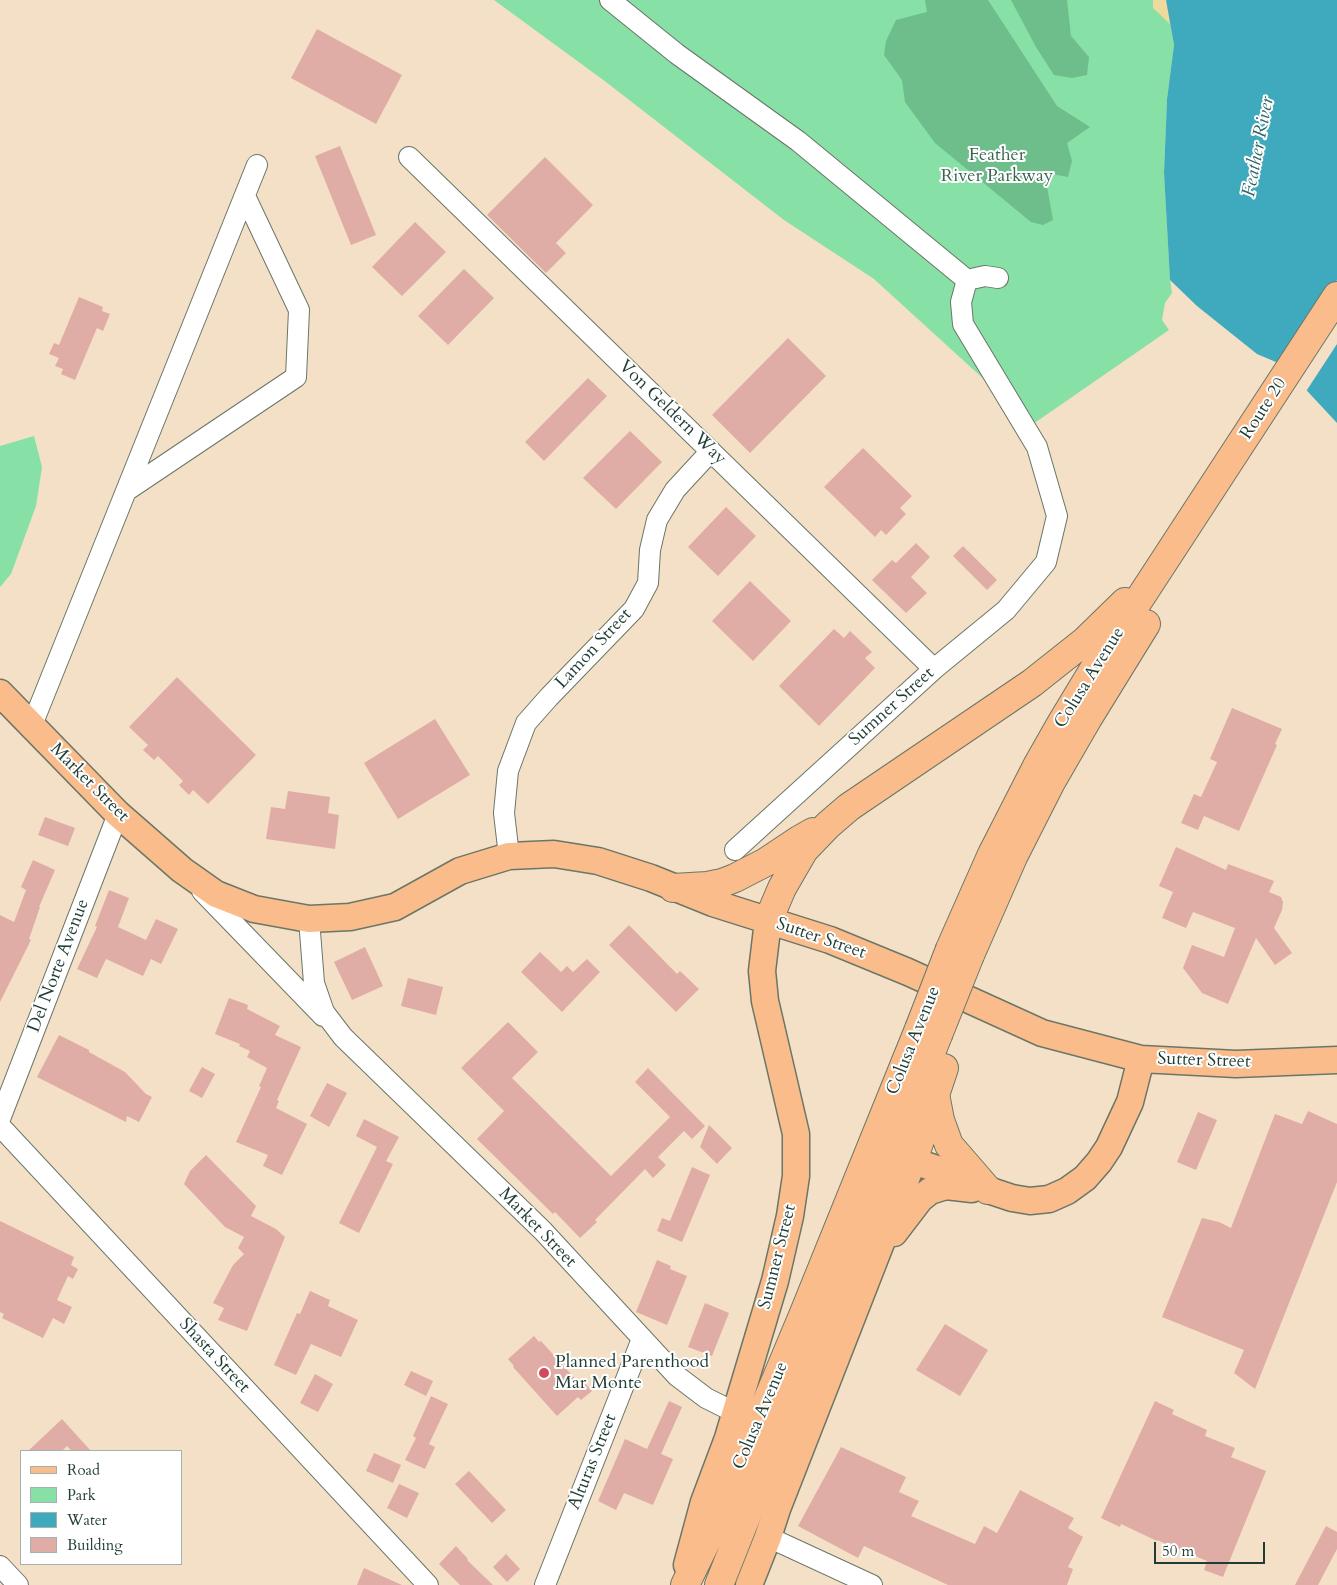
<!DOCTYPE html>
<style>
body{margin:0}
#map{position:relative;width:1337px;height:1585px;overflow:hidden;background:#f4e0c6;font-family:Cardo,serif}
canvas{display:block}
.legend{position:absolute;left:20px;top:1450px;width:162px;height:115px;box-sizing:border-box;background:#fff;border:1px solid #a5b1ae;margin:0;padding:6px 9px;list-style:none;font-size:15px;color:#1f3d34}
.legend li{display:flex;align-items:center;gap:10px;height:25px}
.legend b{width:25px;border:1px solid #a5b1ae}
.scale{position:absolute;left:1154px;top:1542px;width:111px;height:22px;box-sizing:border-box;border:2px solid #1f3d34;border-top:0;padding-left:6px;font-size:15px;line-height:18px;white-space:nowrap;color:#1f3d34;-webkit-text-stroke:4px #fff;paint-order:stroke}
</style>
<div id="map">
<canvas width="1337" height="1585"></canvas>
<ul class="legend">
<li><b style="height:6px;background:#fabc8b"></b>Road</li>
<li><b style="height:14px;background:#87e0a5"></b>Park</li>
<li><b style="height:14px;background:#3fa9be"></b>Water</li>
<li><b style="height:14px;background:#e0ada6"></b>Building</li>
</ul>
<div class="scale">50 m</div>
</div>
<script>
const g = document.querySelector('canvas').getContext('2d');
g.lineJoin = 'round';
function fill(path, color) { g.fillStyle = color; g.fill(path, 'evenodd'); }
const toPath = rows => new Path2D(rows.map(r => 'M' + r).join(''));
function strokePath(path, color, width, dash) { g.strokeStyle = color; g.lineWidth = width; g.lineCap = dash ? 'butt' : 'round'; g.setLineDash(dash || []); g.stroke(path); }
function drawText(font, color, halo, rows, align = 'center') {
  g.font = font + ' Cardo,serif'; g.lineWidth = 4; g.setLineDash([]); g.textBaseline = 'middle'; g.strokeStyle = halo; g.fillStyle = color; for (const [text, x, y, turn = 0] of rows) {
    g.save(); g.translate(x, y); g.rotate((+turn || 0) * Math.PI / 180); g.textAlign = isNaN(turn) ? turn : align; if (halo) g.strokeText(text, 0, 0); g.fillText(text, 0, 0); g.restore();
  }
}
fill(toPath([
 [494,0,1166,0,1174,45,1167,99,1164,173,1170,279,1172,293,1165,303,1162,320,1169,330,1033,424,874,279,784,220,606,82],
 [34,436,42,467,36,506,11,574,0,587,0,446]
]), '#87e0a5');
fill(toPath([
 [925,0,988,0,1057,106,1090,127,1067,143,1072,161,1068,177,1041,172,1046,181,1053,220,1043,225,1031,222,935,143,905,102,902,80,884,55,886,41,896,20,927,12],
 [1011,0,1067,0,1071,36,1089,57,1087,75,1072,78,1054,75,1036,47]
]), '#6dbe8a');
fill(toPath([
 [1153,0,1166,0,1171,25,1153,8]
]), '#eeda9e');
fill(toPath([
 [1166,0,1337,0,1337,423,1283,365,1257,354,1197,306,1170,280,1164,173,1167,99,1174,45]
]), '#3fa9be');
fill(toPath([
 [1337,280,1337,344,1305,393,1281,367]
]), '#f4e0c6');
fill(toPath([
 [317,29,402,75,376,124,291,78],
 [340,146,376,235,351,245,315,156],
 [545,157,593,205,556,243,566,253,546,273,487,215],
 [415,222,446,252,402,296,372,267],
 [464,269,494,298,448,345,418,316],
 [79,297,103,307,102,311,110,314,103,331,97,328,75,380,61,374,63,369,55,366,59,358,49,354,54,343,59,345],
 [788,338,826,376,750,453,712,415],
 [588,378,607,396,544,461,525,442],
 [630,431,662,462,616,509,583,478],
 [863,448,912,496,900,508,906,514,886,535,881,530,875,537,824,487],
 [726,507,756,536,718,576,688,547],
 [916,543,930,557,911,577,927,593,906,613,872,580,892,560,896,563],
 [963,546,997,580,987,590,953,556],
 [750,581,791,621,753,661,712,621],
 [834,629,844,638,850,631,872,652,865,658,875,668,819,726,779,686],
 [177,677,256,755,208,804,193,790,189,795,179,785,183,781,158,756,154,760,143,750,148,745,129,727],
 [1232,708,1282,729,1275,744,1277,745,1239,831,1204,816,1198,830,1181,823,1194,794,1201,797,1217,762,1210,759],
 [435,719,470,775,398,819,364,763],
 [288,791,330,797,328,813,339,815,335,849,266,839,271,807,285,809],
 [45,817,75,828,68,846,38,835],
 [1176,847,1226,870,1228,864,1274,881,1269,892,1281,897,1283,902,1282,910,1274,928,1292,953,1275,965,1256,938,1228,1004,1202,993,1183,968,1192,945,1224,957,1235,928,1193,912,1186,928,1162,918,1173,892,1159,886],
 [33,860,55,870,39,907,40,907,29,939,31,940,0,1002,0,915,14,922,26,890,21,887],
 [109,890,129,898,118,927,146,940,156,919,178,929,161,964,151,959,143,976,106,959,97,978,77,969,97,927,95,926],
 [629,925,677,974,680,971,699,989,676,1012,609,945],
 [365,947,383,986,352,1000,334,962],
 [540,952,561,972,567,966,573,972,587,959,600,972,562,1012,521,972],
 [408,978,443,987,436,1015,401,1006],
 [229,998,248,1005,247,1009,280,1026,275,1035,301,1047,277,1100,279,1101,276,1108,307,1124,282,1175,263,1166,268,1155,236,1142,261,1087,259,1086,267,1068,247,1057,250,1051,239,1046,240,1044,215,1034],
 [508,1022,538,1052,512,1078,611,1176,670,1117,635,1082,648,1068,705,1126,692,1139,684,1131,658,1157,666,1165,653,1178,645,1169,595,1220,597,1222,580,1238,555,1212,553,1214,477,1139,504,1111,461,1068],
 [59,1035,89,1050,89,1052,125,1072,146,1094,152,1097,139,1122,127,1116,126,1122,37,1077],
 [202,1067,215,1074,202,1098,189,1091],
 [327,1083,347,1093,329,1127,310,1116],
 [1308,1111,1337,1124,1337,1182,1255,1389,1234,1373,1244,1350,1162,1317,1202,1218,1219,1222,1231,1228,1275,1114,1302,1124],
 [1198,1112,1217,1120,1196,1170,1177,1162],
 [364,1119,399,1137,386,1161,393,1164,359,1233,339,1223,377,1147,356,1136],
 [709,1125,732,1148,717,1164,700,1147],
 [206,1155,256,1206,251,1216,276,1229,285,1237,247,1331,218,1320,224,1308,213,1303,233,1265,244,1254,238,1248,244,1237,225,1227,184,1184,190,1171],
 [692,1167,710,1175,682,1242,657,1231,662,1218,670,1221],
 [0,1221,74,1257,71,1265,78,1269,73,1279,68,1276,57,1300,72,1307,64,1324,53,1318,43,1338,2,1318,4,1314,0,1312],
 [657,1260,671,1266,670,1269,687,1276,667,1325,636,1312],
 [310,1291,330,1300,328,1306,358,1320,341,1357,311,1344,296,1375,274,1365,297,1313,300,1314],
 [705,1303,729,1313,712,1356,688,1347],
 [945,1324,988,1350,960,1396,916,1370],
 [534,1336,539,1342,541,1341,579,1383,582,1380,592,1391,581,1400,578,1397,557,1416,513,1367,514,1366,508,1359],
 [411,1371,433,1381,426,1396,404,1385],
 [315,1374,333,1384,318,1412,300,1403],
 [431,1396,448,1404,429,1444,435,1447,425,1469,405,1460,416,1438,413,1436],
 [669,1401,682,1407,661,1454,673,1459,653,1505,624,1493,616,1510,598,1501,625,1439,647,1449],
 [1155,1401,1174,1410,1172,1414,1207,1430,1205,1436,1235,1448,1231,1457,1266,1471,1223,1577,1204,1570,1207,1561,1157,1540,1157,1541,1121,1524,1120,1527,1101,1518],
 [62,1419,91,1451,72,1451,67,1446,62,1451,28,1451],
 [841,1447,906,1477,899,1492,919,1501,911,1516,975,1544,984,1526,997,1533,1020,1490,1074,1518,1068,1528,1083,1537,1068,1567,1073,1569,1067,1585,948,1585,864,1546,858,1558,798,1526],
 [374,1453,401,1465,393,1483,366,1471],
 [469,1471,506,1510,492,1523,455,1484],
 [399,1484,419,1493,407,1518,387,1508],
 [1326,1526,1337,1532,1337,1549,1318,1585,1295,1585],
 [456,1546,468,1559,467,1560,493,1585,460,1585,439,1564],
 [506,1554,520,1569,507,1582,493,1567],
 [364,1568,402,1585,357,1585]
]), '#e0ada6');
const minor = toPath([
 [610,0,677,54,798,141,967,280],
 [409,157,934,669],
 [967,280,985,276,998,278],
 [126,491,296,377,299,310,245,196],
 [32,725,257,165],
 [735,850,934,669,1006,610,1046,562,1057,516,1037,447,963,324,961,302,967,280],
 [509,856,504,813,508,771,526,723,549,697,634,609,648,583,650,550,657,520,675,490,711,451],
 [202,891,323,1016],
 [309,919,314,983,324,1012,343,1037,543,1231,677,1376,706,1398,734,1412],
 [0,1119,118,814],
 [0,1126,428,1585],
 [768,1537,872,1585],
 [0,1566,18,1585],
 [545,1585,642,1339]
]);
const major = toPath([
 [0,693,118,814,182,870,216,894,254,909,309,919,350,917,395,907,460,871,509,856,554,854,598,861,651,878,713,903,830,940,908,972,1042,1033,1141,1059,1236,1064,1337,1060],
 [894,1233,920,1199,930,1191,946,1186,972,1189],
 [687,1565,704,1502,728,1438,775,1281,790,1216,796,1176,796,1134,765,1001,762,971,768,921],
 [749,1585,768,1537,777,1509,913,1161,958,1176,988,1190,1012,1198,1030,1201,1049,1199,1067,1191,1085,1178,1099,1162,1109,1147,1130,1102,1141,1059]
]);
const highway = toPath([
 [673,888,707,886,722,883,735,878,766,862,799,840,813,832],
 [768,921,782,888,804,850,828,825,849,807,1032,683,1085,641,1125,602],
 [950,949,992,854,1037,766,1062,722,1097,664,1337,296],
 [970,955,1013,857,1051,782,1088,718,1146,624],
 [935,1094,940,1120,949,1145,988,1190],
 [913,1161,944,1068],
 [685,1585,721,1511,804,1313,919,1029],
 [719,1585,938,1035]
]);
strokePath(minor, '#6a7667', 22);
strokePath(major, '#6a7667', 29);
strokePath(highway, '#6a7667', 30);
strokePath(minor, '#fff', 20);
strokePath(major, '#fabc8b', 26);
strokePath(highway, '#fabc8b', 28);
const highwayBridge = toPath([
 [919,1029,950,949],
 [938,1035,970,955]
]);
strokePath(highwayBridge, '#6a7667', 30, []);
strokePath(highwayBridge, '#fabc8b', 28);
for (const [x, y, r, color] of [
 [544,1373,6,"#d1495b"]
]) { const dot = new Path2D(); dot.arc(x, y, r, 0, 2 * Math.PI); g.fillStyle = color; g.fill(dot); strokePath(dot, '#fff', 2); }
drawText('18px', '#396650', '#fff', [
 ["Feather",997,156],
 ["River Parkway",997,177]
]);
drawText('18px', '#1f3d34', '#fff', [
 ["Route 20",1264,409,-57],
 ["Von Geldern Way",672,413,44],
 ["Lamon Street",594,649,-47],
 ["Colusa Avenue",1090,678,-58],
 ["Sumner Street",892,707,-42],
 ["Market Street",89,783,45],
 ["Sutter Street",821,939,19],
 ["Del Norte Avenue",59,966,-69],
 ["Colusa Avenue",914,1041,-68],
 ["Sutter Street",1204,1061,2],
 ["Market Street",537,1228,46],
 ["Sumner Street",778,1257,-76],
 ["Shasta Street",214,1356,47],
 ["Colusa Avenue",761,1416,-67],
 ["Alturas Street",593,1462,-68]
]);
drawText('18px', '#1f3d34', '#fff', [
 ["Planned Parenthood",555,1363],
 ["Mar Monte",555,1384]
], 'left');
drawText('italic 19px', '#2a6364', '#fff', [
 ["Feather River",1259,147,-79]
]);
</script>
